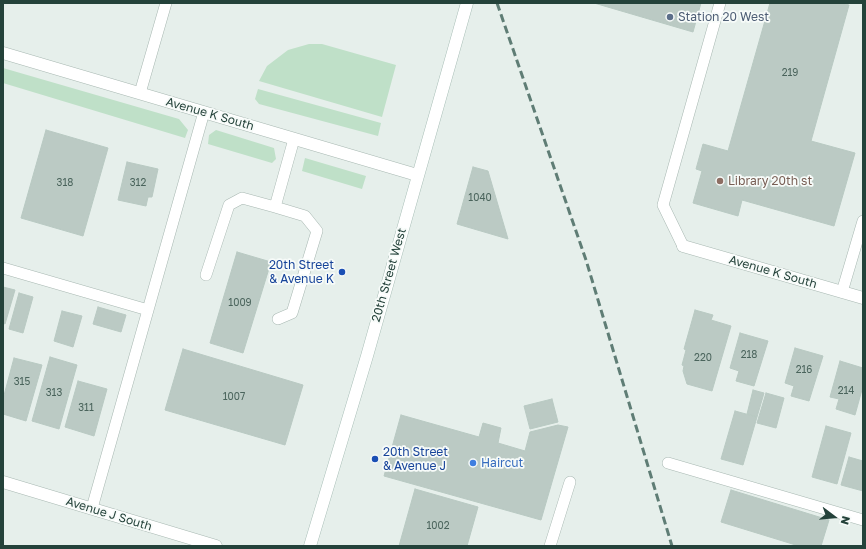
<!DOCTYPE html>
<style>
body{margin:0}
#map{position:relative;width:866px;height:549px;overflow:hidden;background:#e6efeb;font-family:"Golos Text",sans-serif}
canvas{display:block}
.frame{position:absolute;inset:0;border:4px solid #24423a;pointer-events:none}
.north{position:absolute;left:814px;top:497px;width:40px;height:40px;-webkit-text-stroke:3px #f7fbf9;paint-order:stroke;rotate:106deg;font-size:11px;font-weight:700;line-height:16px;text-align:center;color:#24423a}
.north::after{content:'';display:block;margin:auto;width:14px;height:18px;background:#24423a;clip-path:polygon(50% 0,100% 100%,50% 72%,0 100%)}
</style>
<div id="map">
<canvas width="866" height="549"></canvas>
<div class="frame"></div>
<div class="north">N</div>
</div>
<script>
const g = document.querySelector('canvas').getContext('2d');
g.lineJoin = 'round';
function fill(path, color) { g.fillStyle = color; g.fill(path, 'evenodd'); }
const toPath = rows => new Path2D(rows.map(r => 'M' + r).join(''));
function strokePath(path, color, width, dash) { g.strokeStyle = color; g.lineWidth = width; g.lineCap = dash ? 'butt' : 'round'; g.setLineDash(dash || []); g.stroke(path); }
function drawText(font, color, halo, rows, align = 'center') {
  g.font = font + ' "Golos Text",sans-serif'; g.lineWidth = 3.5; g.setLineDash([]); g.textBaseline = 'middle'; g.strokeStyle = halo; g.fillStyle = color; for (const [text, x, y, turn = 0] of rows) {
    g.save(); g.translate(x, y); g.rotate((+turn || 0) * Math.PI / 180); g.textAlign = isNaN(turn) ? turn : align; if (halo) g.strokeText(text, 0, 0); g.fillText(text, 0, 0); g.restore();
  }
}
fill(toPath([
 [309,44,322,44,396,65,382,117,259,81,267,66,288,50],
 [3,68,179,119,188,130,185,138,3,83],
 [258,89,381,123,378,136,259,104,255,99],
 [216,130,274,148,276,159,272,163,208,144,209,135],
 [305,158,366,176,362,189,302,171]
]), '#bfe0c8');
const building = toPath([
 [594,3,701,3,693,32,594,3],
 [770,3,841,3,849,5,811,141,855,153,834,226,742,200,738,216,693,203,702,171,696,169,703,144,728,151,770,3],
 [46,130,108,148,83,236,21,218,46,130],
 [127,162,158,169,152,197,148,197,146,206,118,200,127,162],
 [473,167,488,171,508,239,457,224,473,167],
 [237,252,271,262,243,353,210,343,237,252],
 [3,287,15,290,5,324,3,323,3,287],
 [19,293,33,297,23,333,9,329,19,293],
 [98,307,126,315,121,332,93,324,98,307],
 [695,310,713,315,711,320,731,326,712,391,687,384,683,371,684,366,682,365,686,350,684,349,695,310],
 [62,311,82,316,73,347,54,341,62,311],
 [740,333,768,341,754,386,736,381,739,371,730,368,740,333],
 [795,348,823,356,809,401,791,396,794,386,785,383,795,348],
 [183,349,303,385,285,445,165,410,183,349],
 [50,357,77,365,59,429,32,421,50,357],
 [14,358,42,365,26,421,3,414,3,399,14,358],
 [840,361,863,368,863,386,855,415,836,409,839,399,830,397,840,361],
 [78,381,107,389,94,436,65,427,78,381],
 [753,390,764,393,757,417,747,414,753,390],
 [766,393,784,398,776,428,757,423,766,393],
 [552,399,558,422,530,429,524,406,552,399],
 [735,411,757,417,743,465,721,459,735,411],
 [401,415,479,437,483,423,501,428,498,443,525,451,530,432,558,425,568,427,541,520,384,476,401,415],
 [826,426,851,433,837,484,812,477,826,426],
 [849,457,863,461,863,491,841,485,849,457],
 [415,489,478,507,467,546,399,546,415,489],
 [731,490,829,520,821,546,799,546,721,522,731,490]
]);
fill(building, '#bbcac4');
strokePath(building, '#b8c9c2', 1);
const service = toPath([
 [140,93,166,3],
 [683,246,663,205,720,3],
 [3,268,148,310],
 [206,275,229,205,242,198,275,207],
 [842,292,863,221],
 [278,319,292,313,317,231,305,216,275,207,294,139],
 [668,463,863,520],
 [92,508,204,112],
 [550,546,570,482]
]);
const minor = toPath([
 [3,53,417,175],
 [683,246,863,298],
 [3,482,216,546]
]);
const secondary = toPath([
 [310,546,367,356,467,3]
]);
strokePath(service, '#a8b8b2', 12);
strokePath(minor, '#a8b8b2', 13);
strokePath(secondary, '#a4bbb3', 13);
strokePath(service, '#fff', 11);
strokePath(minor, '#fff', 12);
strokePath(secondary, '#fff', 12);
strokePath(toPath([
 [497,3,586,260,672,546]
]), '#5f7d75', 3, [8, 4]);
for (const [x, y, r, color] of [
 [670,17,4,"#5c6f8a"],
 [720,181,4,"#8d6e63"],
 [342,272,4,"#1a4fb4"],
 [375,459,4,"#1a4fb4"],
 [473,463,4,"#3f7fe0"]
]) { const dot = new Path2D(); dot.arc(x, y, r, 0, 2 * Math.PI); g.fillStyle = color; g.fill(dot); strokePath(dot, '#f7fbf9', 1.5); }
drawText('10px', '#4a645c', null, [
 ["219",790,73],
 ["318",65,183],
 ["312",138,183],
 ["1040",480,198],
 ["1009",240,303],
 ["218",749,355],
 ["220",703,358],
 ["216",804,370],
 ["315",22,382],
 ["214",846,391],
 ["313",54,393],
 ["1007",234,397],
 ["311",86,408],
 ["1002",438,526]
]);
drawText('12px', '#4e5e75', '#f7fbf9', [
 ["Station 20 West",678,17]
], 'left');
drawText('12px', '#24423a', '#f7fbf9', [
 ["Avenue K South",210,114,16],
 ["Avenue K South",773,272,16],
 ["20th Street West",389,275,-74],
 ["Avenue J South",109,514,17]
]);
drawText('12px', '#785e54', '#f7fbf9', [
 ["Library 20th st",728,181]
], 'left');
drawText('12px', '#164399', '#f7fbf9', [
 ["20th Street",334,265],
 ["& Avenue K",334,279],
 ["20th Street",383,452,"left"],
 ["& Avenue J",383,466,"left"]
], 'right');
drawText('12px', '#366cbe', '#f7fbf9', [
 ["Haircut",481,463]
], 'left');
</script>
